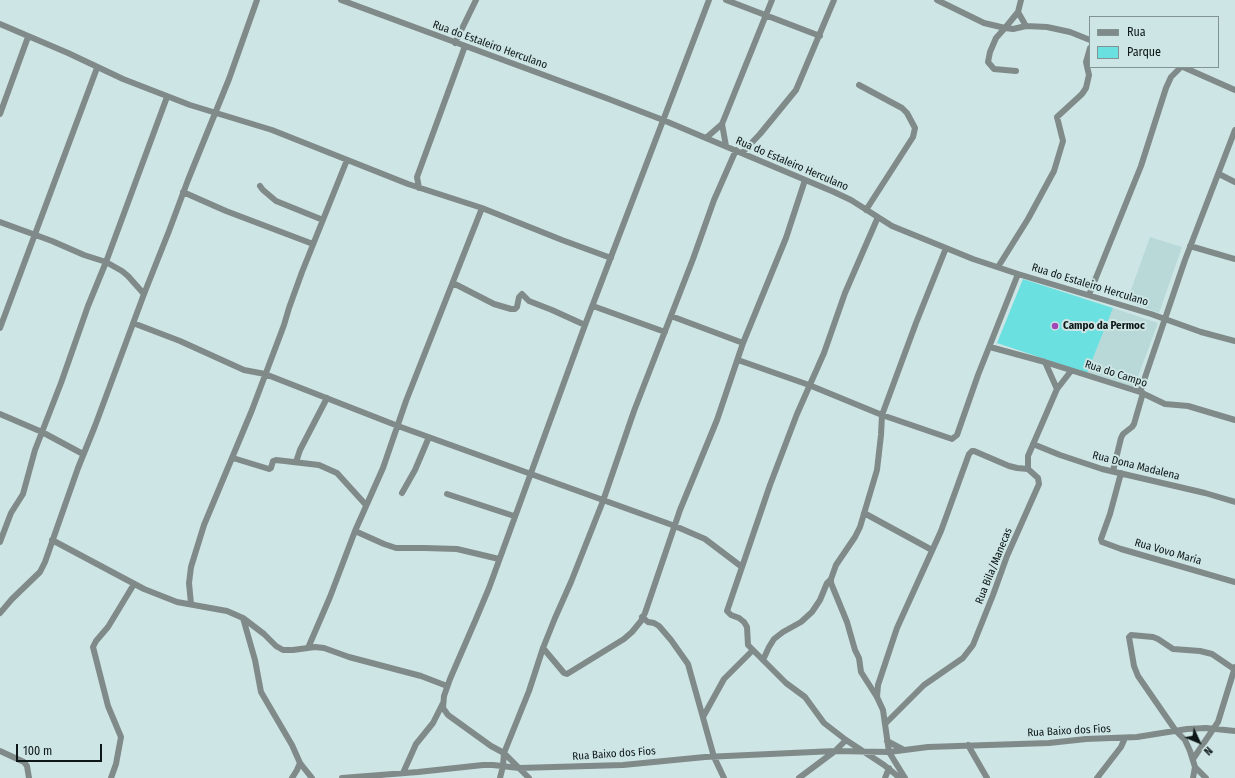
<!DOCTYPE html>
<style>
body{margin:0}
#map{position:relative;width:1235px;height:778px;overflow:hidden;background:#cde5e5;font-family:"Fira Sans Condensed",sans-serif}
canvas{display:block}
.legend{position:absolute;left:1089px;top:16px;width:130px;height:52px;box-sizing:border-box;background:#cde5e5;border:1px solid #819393;margin:0;padding:5px 7px;list-style:none;font-size:12px;color:#0e1717}
.legend li{display:flex;align-items:center;gap:8px;height:20px}
.legend b{width:20px;border:1px solid #819393}
.north{position:absolute;left:1179px;top:722px;width:40px;height:40px;-webkit-text-stroke:3px #cde5e5;paint-order:stroke;rotate:134deg;font-size:11px;font-weight:700;line-height:16px;text-align:center;color:#0e1717}
.north::after{content:'';display:block;margin:auto;width:14px;height:18px;background:#0e1717;clip-path:polygon(50% 0,100% 100%,50% 72%,0 100%)}
.scale{position:absolute;left:16px;top:744px;width:86px;height:18px;box-sizing:border-box;border:2px solid #0e1717;border-top:0;padding-left:5px;font-size:12px;line-height:14px;white-space:nowrap;color:#0e1717;-webkit-text-stroke:3px #cde5e5;paint-order:stroke}
</style>
<div id="map">
<canvas width="1235" height="778"></canvas>
<ul class="legend">
<li><b style="height:5px;background:#808a89"></b>Rua</li>
<li><b style="height:11px;background:#6be0e0"></b>Parque</li>
</ul>
<div class="north">N</div>
<div class="scale">100 m</div>
</div>
<script>
const g = document.querySelector('canvas').getContext('2d');
g.lineJoin = 'round';
function fill(path, color) { g.fillStyle = color; g.fill(path, 'evenodd'); }
const toPath = rows => new Path2D(rows.map(r => 'M' + r).join(''));
function strokePath(path, color, width, dash) { g.strokeStyle = color; g.lineWidth = width; g.lineCap = dash ? 'butt' : 'round'; g.setLineDash(dash || []); g.stroke(path); }
function drawText(font, color, halo, rows, align = 'center') {
  g.font = font + ' "Fira Sans Condensed",sans-serif'; g.lineWidth = 4; g.setLineDash([]); g.textBaseline = 'middle'; g.strokeStyle = halo; g.fillStyle = color; for (const [text, x, y, turn = 0] of rows) {
    g.save(); g.translate(x, y); g.rotate((+turn || 0) * Math.PI / 180); g.textAlign = isNaN(turn) ? turn : align; if (halo) g.strokeText(text, 0, 0); g.fillText(text, 0, 0); g.restore();
  }
}
fill(toPath([
 [1150,237,1182,247,1159,313,1127,301],
 [1113,308,1158,323,1134,387,1087,373]
]), '#b8d9d8');
fill(toPath([
 [1023,279,1113,308,1087,373,997,343]
]), '#6be0e0');
strokePath(toPath([
 [341,0,606,98,663,120,834,192,851,200,892,226,973,259,1018,274,1151,314,1201,332,1235,341],
 [726,0,820,36],
 [937,0,984,23,1005,28],
 [1021,0,1018,12,1026,26],
 [1018,12,1005,28,1013,29,1026,26,1047,27,1070,32,1090,40],
 [0,24,68,53,123,79,190,105,272,130,408,184,482,208,562,240,611,258],
 [1005,28,996,38,990,52,988,62,994,69,1016,71],
 [455,43,476,0],
 [1183,67,1235,90],
 [859,85,902,108,907,113,915,128,913,137,866,210],
 [0,114,28,37],
 [722,124,726,146],
 [706,138,722,124,772,0],
 [742,153,760,134,796,90,834,0],
 [1219,174,1235,182],
 [260,186,263,190,276,201,323,220],
 [419,188,417,177,465,46],
 [183,192,226,211,313,244],
 [878,217,845,293,824,353,797,414,770,485,727,611,731,615,739,618,744,622,747,627,748,645,786,683,805,697,824,723,846,740,884,765,900,778],
 [0,222,52,241,84,255,106,262,88,306,61,383,35,450,23,494,11,513,0,542],
 [1190,246,1235,259],
 [998,267,1028,219,1054,171,1063,141,1057,117,1082,94,1086,88,1089,75,1086,62,1090,48],
 [453,283,494,304,511,309,515,309,517,307,519,297,522,294,529,301,552,310,585,325],
 [144,294,128,276,122,271,106,262,167,97],
 [1089,295,1141,166,1166,88,1171,77,1181,67],
 [593,306,665,332],
 [671,316,743,343],
 [133,323,180,341,244,370,265,374,398,426,675,526,705,539,742,567],
 [0,328,97,68],
 [990,347,1045,362,1140,392,1165,404,1188,406,1235,420],
 [738,360,809,385,882,415,952,439,957,435,978,375,1018,274],
 [1045,362,1057,389],
 [1140,392,1185,260,1235,130],
 [0,414,42,432,83,454],
 [1033,444,1060,455,1102,469,1205,493,1235,502],
 [233,458,269,469,271,468,273,461,276,460,319,465,337,473,366,505],
 [296,462,300,450,327,398],
 [1113,471,1121,438,1123,434,1132,427,1134,424,1143,393],
 [1121,473,1110,514,1101,539,1102,542,1121,549,1235,582],
 [402,493,415,470,429,437],
 [447,494,514,516],
 [864,513,932,550],
 [355,531,384,544,396,548,424,548,457,549,499,559],
 [52,540,144,589,177,602,227,611,243,618,264,634,276,646,283,650,293,650,315,647,324,648,349,657,421,676,447,686],
 [191,604,189,583,191,567,204,525,252,410,284,325,289,308,302,272,347,160],
 [0,613,12,599,40,572,45,562,78,468,95,426,144,294,169,231,188,180,229,79,257,0],
 [642,617,648,622,654,623,659,626,671,640,688,664,714,757,724,778],
 [243,618,255,660,261,692,292,745,300,763,312,778],
 [308,648,330,597,355,531,383,468,406,401,482,208],
 [543,648,564,673,567,674,624,639,632,632,641,621,645,613,680,510,717,420,743,343,786,238,805,180],
 [763,660,769,647,774,639,783,632,801,622,812,612,820,600,827,583,831,579],
 [877,697,878,685,897,628,941,531,969,454,972,451,974,451,1009,466,1017,468,1028,469],
 [703,717,724,679,753,650],
 [885,724,924,685,963,658,973,645,993,595,1007,556,1039,484,1038,478,1028,469,1028,456,1057,389,1071,371],
 [887,741,904,750],
 [968,745,987,778],
 [0,751,24,762,27,766,29,778],
 [1193,759,1218,722,1235,667],
 [1195,767,1206,778],
 [403,773,416,744,433,723,443,703],
 [111,778,116,764,121,737,108,706,93,647,96,641,108,627,134,584],
 [292,778,297,770,300,763],
 [342,778,418,772,483,765,493,765,519,768,623,765,705,757,835,751,889,752,928,747,1049,743,1086,739,1137,737,1187,729,1206,728,1235,731],
 [500,778,503,766,504,753,529,691,543,648,555,618,571,582,603,501,634,411,693,259,714,200,736,150],
 [529,778,504,753,491,746,448,715,443,708,444,696,450,679,476,619,489,588,585,325,709,0],
 [799,778,835,751,846,740],
 [885,778,889,768],
 [905,778,889,752,883,710,877,697,861,672,859,658,855,650,847,622,831,583,831,579,836,565,855,537,860,527,877,470,881,435,882,415,916,323,946,248],
 [1097,778,1121,747,1125,738],
 [1193,778,1195,767,1190,751,1185,740,1176,731,1138,676,1134,666,1129,637,1131,635,1153,637,1158,639,1173,649,1200,651,1212,654,1234,669]
]), '#808a89', 6);
for (const [x, y, r, color] of [
 [1055,326,4,"#a049b6"]
]) { const dot = new Path2D(); dot.arc(x, y, r, 0, 2 * Math.PI); g.fillStyle = color; g.fill(dot); strokePath(dot, '#cde5e5', 1.5); }
drawText('11px', '#0e1717', '#cde5e5', [
 ["Rua do Estaleiro Herculano",490,45,20],
 ["Rua do Estaleiro Herculano",792,164,23],
 ["Rua do Estaleiro Herculano",1090,285,17],
 ["Rua do Campo",1116,374,18],
 ["Rua Dona Madalena",1136,466,14],
 ["Rua Vovo Maria",1168,552,16],
 ["Rua Bila/Manecas",994,566,-68],
 ["Rua Baixo dos Fios",1069,731,-3],
 ["Rua Baixo dos Fios",614,754,-4]
]);
drawText('bold 11px', '#0e1717', '#cde5e5', [
 ["Campo da Permoc",1063,326]
], 'left');
</script>
